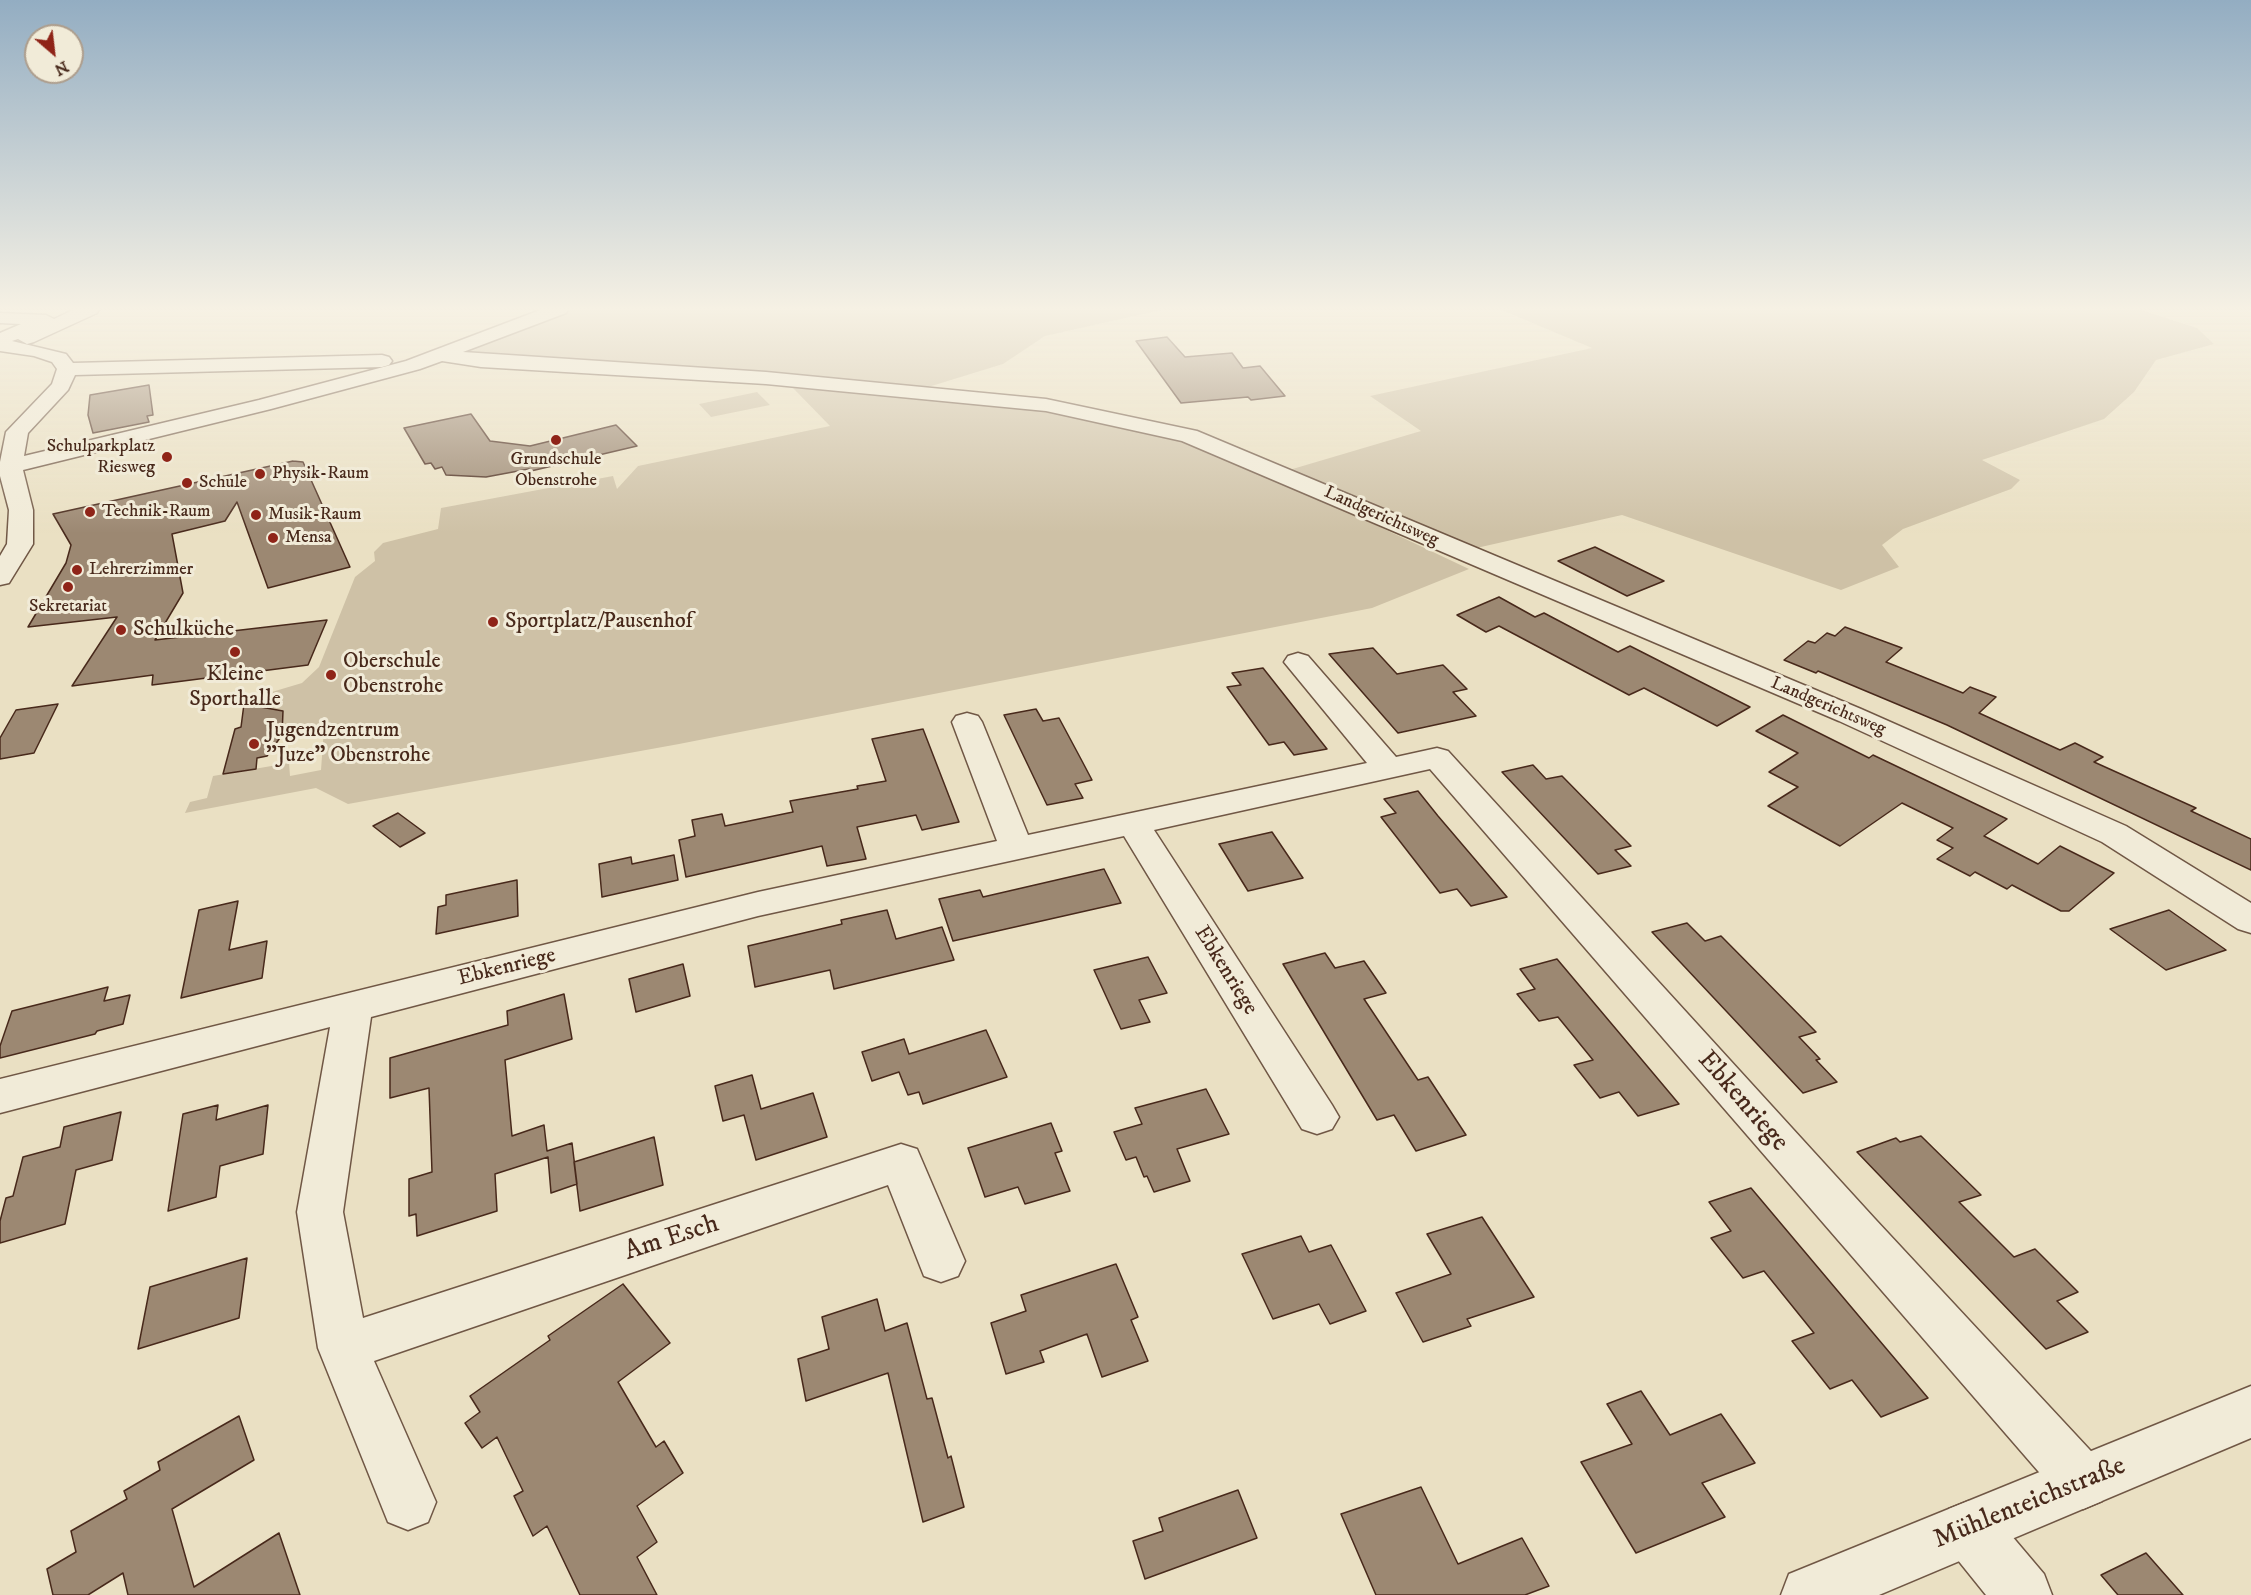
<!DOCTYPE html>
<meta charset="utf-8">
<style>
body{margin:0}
#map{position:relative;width:2251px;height:1595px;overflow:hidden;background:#eae0c3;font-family:"IM FELL DW Pica",serif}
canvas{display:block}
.north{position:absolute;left:24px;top:24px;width:60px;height:60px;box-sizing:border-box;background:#f1ebd8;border:2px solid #ad9d8c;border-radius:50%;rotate:152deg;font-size:16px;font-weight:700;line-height:24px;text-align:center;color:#48291b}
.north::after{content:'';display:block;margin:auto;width:21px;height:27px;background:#8f2418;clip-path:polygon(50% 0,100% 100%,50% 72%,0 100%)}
</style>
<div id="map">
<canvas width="2251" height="1595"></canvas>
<div class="north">N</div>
</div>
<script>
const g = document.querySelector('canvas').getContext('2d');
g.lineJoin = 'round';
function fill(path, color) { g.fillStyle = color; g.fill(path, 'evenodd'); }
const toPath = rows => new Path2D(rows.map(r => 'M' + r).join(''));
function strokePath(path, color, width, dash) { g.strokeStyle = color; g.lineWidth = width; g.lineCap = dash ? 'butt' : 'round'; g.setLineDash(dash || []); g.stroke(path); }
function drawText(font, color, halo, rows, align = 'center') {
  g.font = font + ' "IM FELL DW Pica",serif'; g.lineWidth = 6; g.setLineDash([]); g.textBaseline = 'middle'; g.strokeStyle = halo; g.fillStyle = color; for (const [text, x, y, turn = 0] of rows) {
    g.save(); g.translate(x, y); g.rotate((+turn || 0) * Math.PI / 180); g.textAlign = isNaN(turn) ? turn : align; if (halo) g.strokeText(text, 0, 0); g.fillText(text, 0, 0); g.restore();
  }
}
fill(toPath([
 [560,309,1166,309,1045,336,1003,364,912,392,443,355],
 [1499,309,2138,309,2197,328,2214,344,2156,360,2134,392,2104,419,1982,460,2020,480,2011,489,1903,529,1882,545,1899,567,1841,590,1622,515,1472,549,1279,473,1421,431,1370,396,1592,348],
 [792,387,1049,412,1173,438,1310,494,1469,569,1372,608,679,744,348,804,316,788,185,813,190,802,207,798,213,776,289,763,290,776,321,770,324,728,282,735,283,712,254,713,255,697,302,683,319,667,355,577,375,561,374,552,383,543,438,529,441,508,613,476,617,489,638,466,830,426],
 [757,392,770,405,711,417,699,404]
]), '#cec1a6');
const building = toPath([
 [1167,337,1185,357,1232,353,1243,368,1260,366,1285,396,1251,400,1248,397,1181,403,1136,341,1167,337],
 [149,385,153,415,147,416,149,422,93,433,88,415,90,395,149,385],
 [471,414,490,441,530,446,616,425,637,446,531,471,529,469,486,477,446,475,442,467,435,469,431,463,425,464,404,428,471,414],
 [293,461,303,462,350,567,268,588,237,502,225,521,172,534,183,593,155,640,327,620,308,665,152,685,153,675,72,686,117,617,28,627,66,563,71,545,53,514,293,461],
 [1595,547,1664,581,1627,596,1558,561,1595,547],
 [1499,597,1535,617,1544,613,1618,652,1630,646,1750,707,1717,726,1644,688,1629,695,1499,626,1486,632,1457,615,1499,597],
 [1845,627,1902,648,1886,662,1963,693,1970,687,1996,697,1979,713,2060,750,2075,743,2103,757,2094,762,2196,808,2191,811,2251,839,2251,870,1947,725,1818,671,1816,673,1784,660,1808,641,1815,643,1827,633,1835,636,1845,627],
 [1373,648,1397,674,1443,665,1467,689,1453,692,1476,716,1398,733,1329,654,1373,648],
 [1263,668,1278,687,1327,749,1294,755,1284,742,1269,745,1227,687,1241,685,1232,673,1263,668],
 [58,704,34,753,0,759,0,738,16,710,58,704],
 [244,704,283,711,282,735,267,756,257,758,256,769,223,774,235,729,241,727,244,704],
 [1036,709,1043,721,1059,718,1082,761,1092,780,1075,784,1083,798,1047,805,1004,715,1036,709],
 [1783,715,1869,758,1873,755,2007,819,1984,836,2038,864,2060,846,2114,873,2069,911,2061,911,2012,885,2007,889,1975,872,1970,876,1937,859,1953,848,1937,840,1953,828,1902,803,1840,846,1768,806,1798,787,1769,772,1798,753,1756,731,1783,715],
 [923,729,959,822,922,830,916,815,857,827,866,859,827,866,822,846,686,877,679,840,695,836,692,820,722,814,725,826,793,812,790,801,858,789,857,786,886,781,872,739,923,729],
 [1533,765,1546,779,1562,776,1614,829,1631,846,1615,850,1631,866,1598,874,1502,772,1533,765],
 [1418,791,1438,816,1507,897,1471,906,1457,889,1440,893,1381,817,1396,813,1384,799,1418,791],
 [398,813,425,833,400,847,373,826,398,813],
 [1272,832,1303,878,1248,891,1219,844,1272,832],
 [674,855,678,880,602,897,599,864,631,857,632,864,674,855],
 [1104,869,1121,903,953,941,939,899,980,890,983,897,1104,869],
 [517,880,518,916,436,934,438,907,446,905,446,895,517,880],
 [238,901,229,950,267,941,262,978,181,998,199,910,238,901],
 [887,910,896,939,942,927,954,960,834,989,830,970,755,987,748,946,842,924,841,920,887,910],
 [2169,910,2226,950,2166,970,2110,929,2169,910],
 [1687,923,1705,941,1721,936,1816,1032,1799,1037,1820,1059,1816,1060,1837,1082,1803,1093,1652,932,1687,923],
 [1325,953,1335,968,1364,961,1386,993,1364,999,1418,1080,1428,1077,1466,1135,1416,1151,1394,1115,1377,1120,1283,964,1325,953],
 [1148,957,1167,993,1139,1000,1150,1022,1121,1029,1094,970,1148,957],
 [1557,959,1637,1054,1679,1104,1638,1116,1619,1092,1600,1098,1574,1065,1593,1060,1558,1017,1539,1021,1517,994,1535,989,1520,969,1557,959],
 [683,964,690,996,636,1012,629,979,683,964],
 [108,987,104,1001,130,995,123,1024,97,1031,95,1034,0,1058,0,1046,12,1011,108,987],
 [564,994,572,1039,505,1060,512,1136,544,1125,547,1151,572,1143,577,1184,551,1193,548,1157,495,1174,497,1211,417,1236,416,1214,409,1216,409,1179,432,1172,429,1088,390,1098,390,1058,508,1025,507,1011,564,994],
 [986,1030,1007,1077,923,1104,919,1092,908,1095,899,1072,872,1081,862,1052,904,1039,909,1054,986,1030],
 [752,1075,761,1109,813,1093,827,1137,756,1160,744,1115,723,1121,715,1086,752,1075],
 [1206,1089,1229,1134,1177,1149,1190,1181,1154,1192,1147,1176,1144,1177,1136,1157,1126,1160,1114,1132,1142,1124,1135,1108,1206,1089],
 [218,1105,216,1120,268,1105,263,1154,220,1166,216,1197,168,1211,183,1114,218,1105],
 [121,1112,112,1160,76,1170,65,1224,0,1243,0,1221,6,1198,13,1196,23,1157,60,1147,64,1127,121,1112],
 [1051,1123,1062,1151,1055,1153,1070,1191,1025,1204,1018,1187,985,1197,968,1148,1051,1123],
 [1921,1136,1981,1195,1959,1202,2014,1257,2035,1249,2078,1292,2057,1301,2088,1332,2046,1349,1857,1152,1896,1138,1900,1142,1921,1136],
 [654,1137,663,1185,580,1211,574,1162,654,1137],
 [1751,1188,1879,1340,1928,1398,1881,1417,1852,1380,1830,1389,1792,1341,1814,1333,1764,1271,1743,1278,1711,1238,1731,1231,1709,1202,1751,1188],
 [1482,1217,1534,1297,1467,1319,1471,1326,1423,1342,1396,1293,1451,1274,1427,1234,1482,1217],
 [1301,1236,1309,1252,1331,1245,1366,1311,1330,1324,1319,1304,1273,1319,1242,1254,1301,1236],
 [247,1258,239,1318,138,1349,150,1287,247,1258],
 [1116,1264,1138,1317,1131,1320,1148,1361,1102,1377,1087,1334,1040,1351,1044,1362,1006,1374,991,1323,1026,1311,1021,1295,1116,1264],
 [623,1284,670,1343,618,1382,656,1447,664,1441,683,1473,637,1506,657,1542,637,1557,657,1595,580,1595,547,1526,533,1536,514,1496,523,1491,497,1437,482,1448,465,1423,480,1412,470,1396,550,1340,548,1336,623,1284],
 [877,1299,885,1331,907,1323,927,1399,932,1398,948,1458,951,1456,964,1507,923,1522,888,1373,806,1401,798,1359,829,1349,822,1317,877,1299],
 [1641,1391,1670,1435,1721,1414,1755,1463,1702,1483,1725,1517,1636,1553,1581,1462,1632,1444,1607,1404,1641,1391],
 [239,1416,254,1460,172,1509,194,1587,279,1533,300,1595,128,1595,123,1573,88,1595,53,1595,47,1569,76,1552,71,1531,127,1499,124,1491,160,1470,158,1462,239,1416],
 [1421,1487,1458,1564,1522,1538,1549,1586,1525,1595,1376,1595,1341,1514,1421,1487],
 [1238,1490,1257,1538,1145,1579,1133,1541,1163,1531,1159,1518,1238,1490],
 [2146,1553,2183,1595,2118,1595,2101,1575,2146,1553]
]);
fill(building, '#9c8872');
strokePath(building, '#48291b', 1.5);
const minor = toPath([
 [75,309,99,309,97,313,34,342,27,344,18,339,12,341,66,354,73,363,382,355,389,357,392,361,389,365,382,367,75,375,68,390,28,433,24,456,259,400,406,361,543,309,568,309,566,313,463,352,766,372,1046,399,1197,431,1861,709,2126,826,2251,903,2251,933,2238,929,2102,842,1839,721,1182,441,1046,411,766,384,481,367,442,361,420,369,271,409,23,470,33,510,33,544,9,583,0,585,0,556,7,544,9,510,0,476,0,462,6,432,52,384,57,369,52,362,34,356,0,351,0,333,21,324,0,323,0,313,46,315,54,319,75,309],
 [1298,653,1308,656,1396,757,1437,748,1448,751,1875,1219,2102,1463,2110,1482,2102,1501,2083,1509,2064,1501,1430,769,1154,830,1332,1105,1339,1117,1332,1129,1317,1134,1302,1129,1124,836,758,916,371,1017,343,1212,363,1318,901,1144,917,1149,965,1261,958,1276,941,1282,924,1276,888,1185,374,1361,436,1502,428,1522,408,1530,388,1522,318,1348,297,1212,330,1027,0,1113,0,1079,758,892,997,841,952,722,956,716,967,713,978,716,982,722,1028,835,1367,763,1284,662,1288,656,1298,653],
 [1969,1501,1989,1509,2044,1574,2052,1595,1986,1595,1949,1549,1941,1529,1949,1509,1969,1501]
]);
const tertiary = toPath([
 [2251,1386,2251,1438,1879,1595,1781,1595,1789,1574,2251,1386]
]);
strokePath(minor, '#705745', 3);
strokePath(tertiary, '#705745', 3);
fill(minor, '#f1ebd8');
fill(tertiary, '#f1ebd8');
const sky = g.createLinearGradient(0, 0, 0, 533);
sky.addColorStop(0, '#93adc2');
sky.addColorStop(0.58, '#f6f1e4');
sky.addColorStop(1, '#f6f1e400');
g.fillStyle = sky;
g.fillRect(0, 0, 2251, 533);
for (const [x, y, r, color] of [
 [556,440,6,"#8f2418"],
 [167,457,6,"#8f2418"],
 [260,474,6,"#8f2418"],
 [187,483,6,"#8f2418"],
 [90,512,6,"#8f2418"],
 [256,515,6,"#8f2418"],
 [273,538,6,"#8f2418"],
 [77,570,6,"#8f2418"],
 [68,587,6,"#8f2418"],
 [493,622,6,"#8f2418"],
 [121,630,6,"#8f2418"],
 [235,652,6,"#8f2418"],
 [331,675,6,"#8f2418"],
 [254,744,6,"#8f2418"]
]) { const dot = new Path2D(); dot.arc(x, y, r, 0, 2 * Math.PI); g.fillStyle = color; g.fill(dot); strokePath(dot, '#f1ebd8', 2); }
drawText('18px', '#48291b', '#f1ebd8', [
 ["Schulparkplatz",155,447,"right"],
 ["Riesweg",155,468,"right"],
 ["Grundschule",556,460,"center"],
 ["Obenstrohe",556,481,"center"],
 ["Physik-Raum",272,474],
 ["Schule",199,483],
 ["Technik-Raum",102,512],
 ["Musik-Raum",268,515],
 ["Mensa",285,538],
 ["Lehrerzimmer",89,570],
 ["Sekretariat",68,607,"center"]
], 'left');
drawText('18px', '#48291b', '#f1ebd8', [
 ["Landgerichtsweg",1381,517,24],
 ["Landgerichtsweg",1828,707,23]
]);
drawText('22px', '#48291b', '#f1ebd8', [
 ["Sportplatz/Pausenhof",505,622],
 ["Schulküche",133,630],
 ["Oberschule",343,662],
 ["Obenstrohe",343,687],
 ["Kleine",235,675,"center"],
 ["Sporthalle",235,700,"center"],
 ["Jugendzentrum",266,731],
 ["\"Juze\" Obenstrohe",266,756]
], 'left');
drawText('22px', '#48291b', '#f1ebd8', [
 ["Ebkenriege",507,968,-14],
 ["Ebkenriege",1225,971,58]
]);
drawText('27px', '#48291b', '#f1ebd8', [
 ["Ebkenriege",1742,1102,49],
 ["Am Esch",672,1239,-18],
 ["Mühlenteichstraße",2030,1504,-22]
]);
</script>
